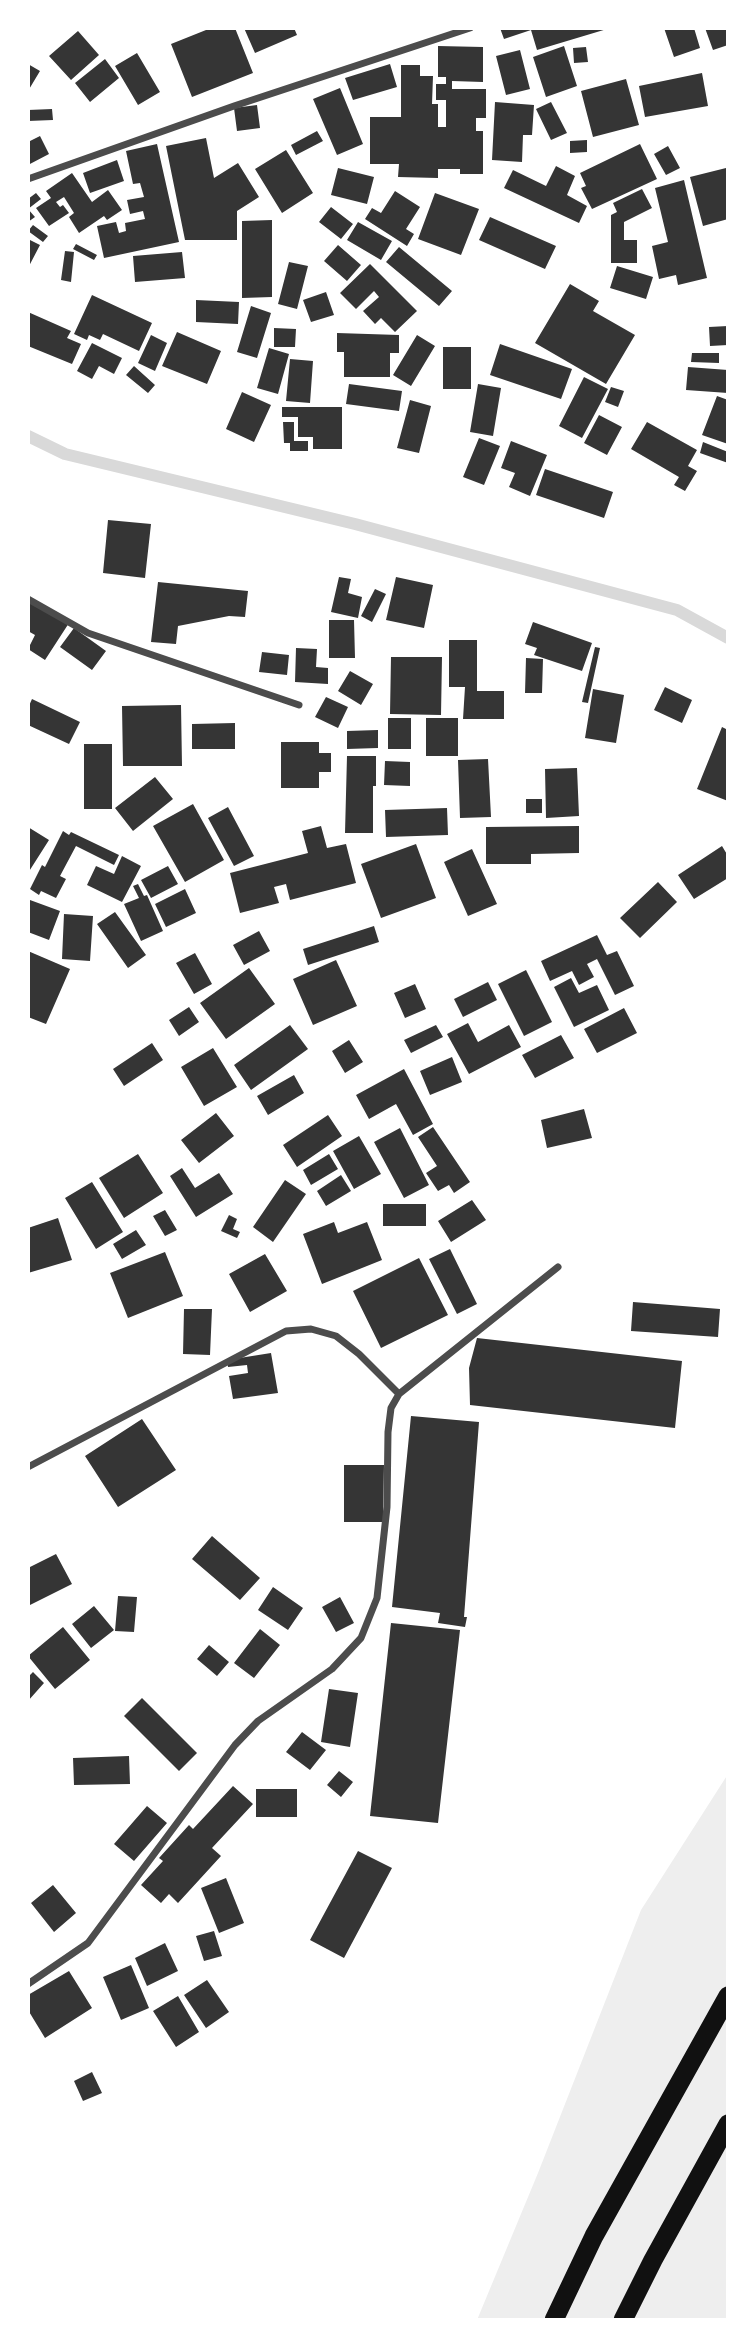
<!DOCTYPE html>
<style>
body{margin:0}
#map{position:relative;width:756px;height:2348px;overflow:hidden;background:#fff;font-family:"DejaVu Sans",sans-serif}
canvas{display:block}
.frame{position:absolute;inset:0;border:30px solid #fff;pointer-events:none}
</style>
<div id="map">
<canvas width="756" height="2348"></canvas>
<div class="frame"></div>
</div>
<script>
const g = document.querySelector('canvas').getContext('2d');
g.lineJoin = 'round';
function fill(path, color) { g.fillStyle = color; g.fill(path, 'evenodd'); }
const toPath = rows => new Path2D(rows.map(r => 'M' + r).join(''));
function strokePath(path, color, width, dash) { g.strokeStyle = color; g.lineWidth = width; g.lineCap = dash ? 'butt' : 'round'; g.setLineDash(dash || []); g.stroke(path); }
fill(toPath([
 [728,1774,728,2320,477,2320,538,2173,641,1910]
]), '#eee');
strokePath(toPath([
 [28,436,65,454,355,524,677,610,728,638]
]), '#d9d9d9', 12);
fill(toPath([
 [211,28,235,28,253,73,192,97,171,44],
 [244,28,294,28,297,35,255,53],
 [500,28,607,28,607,29,537,50,531,30,504,39],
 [664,28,694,28,700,48,674,57],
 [705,28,728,28,728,45,713,50],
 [78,31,99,55,71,80,49,56],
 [438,46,483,47,483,82,452,81,452,89,486,89,486,118,476,118,476,131,483,131,483,174,460,174,460,169,438,169,438,178,398,177,399,164,370,164,370,117,401,117,401,65,420,65,420,76,433,76,432,104,438,104,438,127,446,127,446,100,436,100,436,84,446,84,446,77,438,77],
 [564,46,577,86,546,97,533,57],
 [586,47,588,62,574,63,573,48],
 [520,50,530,89,506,95,496,56],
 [137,53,160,92,138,105,115,66],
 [105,59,119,78,90,102,75,83],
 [28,64,40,71,28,91],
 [390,64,397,87,353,100,345,78],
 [702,73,708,106,645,117,639,86],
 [626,79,639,125,593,137,581,91],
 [340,88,363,144,337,155,313,99],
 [495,102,534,105,532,135,523,135,522,162,492,160],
 [551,102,567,133,551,140,536,109],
 [257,105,260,128,237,131,234,108],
 [52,109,53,120,28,121,28,110],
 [317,131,323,141,296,155,291,145],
 [40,136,49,154,28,165,28,142],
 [206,138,214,178,238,163,259,197,237,211,237,240,185,240,166,146],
 [587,140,587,152,570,153,570,141],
 [157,144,179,242,104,258,97,226,116,222,119,233,126,231,125,223,145,219,143,211,130,214,127,200,144,197,140,183,133,184,126,151],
 [640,144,657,179,592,209,581,188,586,186,580,173],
 [668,146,680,168,666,175,654,154],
 [286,150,313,193,282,213,255,169],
 [117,160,124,181,90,193,83,173],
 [556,166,575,176,567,195,587,206,579,223,504,188,513,170,546,186],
 [338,168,374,177,367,204,331,195],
 [726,168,728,219,703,226,690,177],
 [72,173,92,202,108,190,122,210,107,220,104,216,79,233,69,217,74,213,64,197,56,202,60,207,63,205,69,213,49,226,36,208,51,198,46,191],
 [684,180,707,278,678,285,676,275,659,279,652,246,668,242,655,188],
 [642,189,652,208,624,222,624,240,637,240,637,263,611,263,611,215,617,212,613,203],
 [395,191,420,207,406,229,414,234,407,246,365,219,372,208,381,213],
 [36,193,41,199,28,209,35,217,28,222,28,199],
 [435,193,479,209,461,255,418,239],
 [331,207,353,224,341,239,319,222],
 [490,217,556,246,545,269,479,240],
 [272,220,272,297,242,298,242,221],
 [358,222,392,241,381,260,347,240],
 [33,225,48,236,43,242,28,231],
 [28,239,40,245,28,268],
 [76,244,97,255,94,260,73,249],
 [338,245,361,265,347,281,324,261],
 [399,247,452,291,439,306,386,262],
 [65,251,74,252,71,282,61,280],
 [182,252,185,278,135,282,133,256],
 [289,262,308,266,297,309,278,304],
 [370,264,417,311,395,332,381,318,375,324,363,311,379,297,374,291,356,309,340,293],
 [617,266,653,277,646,299,610,288],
 [570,284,599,301,593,311,635,335,606,384,535,343],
 [326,292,334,315,311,322,303,300],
 [92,295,152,323,139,351,103,334,100,340,89,335,87,340,74,334],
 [196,300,239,302,238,324,196,322],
 [251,306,271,313,257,358,237,352],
 [28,312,71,331,67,338,81,344,72,364,28,346],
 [728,326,728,345,710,346,709,327],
 [274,328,296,329,295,347,274,347],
 [177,332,221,351,207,384,162,366],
 [337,333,399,335,399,353,390,353,390,377,344,377,344,352,337,352],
 [151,335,167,343,155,371,138,363],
 [417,335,435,346,411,386,393,375],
 [92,343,122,358,114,374,99,366,92,379,77,371],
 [500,344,572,369,561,399,490,375],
 [443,347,471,347,471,389,443,389],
 [269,348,289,354,278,394,257,388],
 [692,353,719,353,719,363,691,362],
 [290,359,313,361,310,403,286,401],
 [134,366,155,385,148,393,126,375],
 [688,367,728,370,728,393,686,390],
 [584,377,608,389,582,438,559,426],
 [349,384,402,391,399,411,346,404],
 [478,384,501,388,493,436,470,432],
 [611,387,624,391,618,407,605,402],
 [242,392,271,405,254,442,226,429],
 [717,396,728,400,728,444,702,435],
 [410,400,431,406,419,453,397,448],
 [282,407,342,407,342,449,313,449,313,437,298,437,298,417,282,417],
 [599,415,622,427,607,455,584,443],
 [283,422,294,422,294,441,308,441,308,451,290,451,290,443,284,443],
 [647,422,697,450,688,466,697,471,685,491,674,485,679,477,631,449],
 [479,438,500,446,484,485,463,477],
 [511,441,547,455,530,496,509,487,515,473,501,468],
 [703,442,728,452,728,463,700,453],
 [545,469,613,492,604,518,536,495],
 [108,520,151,524,145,578,103,573],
 [339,577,351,579,348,593,362,597,358,618,331,612],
 [396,577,433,585,424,628,386,620],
 [158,582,248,591,245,617,229,616,178,626,176,644,151,642],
 [375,589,386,594,372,622,361,616],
 [28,598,69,623,45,660,28,649,35,635,28,631],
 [329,620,354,620,355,658,329,658],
 [533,622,592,643,582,671,534,655,537,648,525,644],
 [74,628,106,651,92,670,60,647],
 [449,640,477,640,477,691,504,691,504,719,463,719,465,687,449,687],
 [595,647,600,648,588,703,582,702],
 [296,648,317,649,316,667,328,668,328,684,295,682],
 [262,652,289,655,287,675,259,672],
 [391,657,442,657,441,715,390,714],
 [526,658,543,659,542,693,525,693],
 [350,671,373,684,361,705,338,691],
 [665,687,692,700,682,723,654,710],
 [593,689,624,695,616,743,585,738],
 [326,697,348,707,338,728,315,717],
 [32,699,80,722,69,744,28,725,28,708],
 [181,705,182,766,123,766,122,706],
 [388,718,411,718,411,749,388,749],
 [426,718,458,718,458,756,426,756],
 [235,723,235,749,192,749,192,724],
 [722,727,728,730,728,801,697,789],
 [378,730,378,748,347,749,347,731],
 [281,742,319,742,319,753,331,753,331,772,319,772,319,788,281,788],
 [84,744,112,744,112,809,84,809],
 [347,756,376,756,376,786,373,786,373,833,345,833],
 [488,759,491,817,460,818,458,760],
 [385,761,410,762,410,786,384,785],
 [577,768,579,816,546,818,545,769],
 [155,777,173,799,133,831,115,808],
 [526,799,542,799,542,813,526,813],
 [193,804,224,860,185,882,153,826],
 [228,807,254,856,234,866,208,818],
 [447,808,448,835,386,837,385,810],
 [321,826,327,848,346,844,356,883,290,900,286,884,274,887,279,903,240,913,230,873,308,853,302,831],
 [579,826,579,853,531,854,531,864,486,864,486,827],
 [28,827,49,840,28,873],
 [63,831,69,835,71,832,119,855,114,865,76,846,60,876,66,879,56,898,41,891,39,895,30,889,42,865,45,867],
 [416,844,436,898,381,918,361,864],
 [722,846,728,856,728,878,694,899,678,875],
 [472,849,497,904,468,916,444,862],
 [122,856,141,866,122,902,87,885,96,866,114,874],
 [168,866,178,884,151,898,141,880],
 [658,882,677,902,640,938,620,918],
 [138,884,144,896,147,895,163,931,141,941,124,904,139,898,133,886],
 [185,889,196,913,166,927,155,904],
 [30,900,60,911,49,940,28,932,28,905],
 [115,912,146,955,128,968,97,924],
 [64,914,93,916,90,961,62,959],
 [374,926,379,942,308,965,303,949],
 [259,931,270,951,244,965,233,945],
 [597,935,607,955,617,951,634,986,615,995,597,959,587,964,594,977,579,985,572,971,550,981,541,961],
 [28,951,70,969,46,1024,28,1017],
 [195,953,212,984,194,994,176,963],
 [336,960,357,1006,313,1025,293,979],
 [249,968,275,1004,226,1039,200,1003],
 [526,970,552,1022,524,1036,498,984],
 [571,978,579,993,597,985,609,1010,574,1027,554,987],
 [488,982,497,1000,463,1017,454,999],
 [415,984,426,1009,405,1018,394,993],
 [189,1007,199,1022,179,1036,169,1020],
 [624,1008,637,1033,597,1053,584,1029],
 [468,1023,478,1042,509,1025,521,1047,469,1074,447,1034],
 [290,1025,308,1049,251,1090,234,1065],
 [436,1025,443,1037,411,1053,404,1040],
 [561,1035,574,1058,535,1078,522,1055],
 [349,1040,363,1062,345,1073,332,1051],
 [152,1043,163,1060,124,1086,113,1069],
 [213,1048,237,1087,204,1106,181,1067],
 [452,1057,462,1082,430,1095,420,1071],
 [404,1069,433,1124,413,1135,396,1104,369,1119,356,1095],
 [294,1075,304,1093,268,1115,257,1096],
 [584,1109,592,1138,547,1148,541,1120],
 [216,1113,234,1136,199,1163,181,1140],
 [328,1115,342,1136,297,1167,283,1145],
 [433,1127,470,1182,454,1193,449,1185,438,1191,426,1173,437,1166,418,1137],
 [400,1128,429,1185,404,1198,374,1142],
 [359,1136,381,1174,354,1189,333,1151],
 [138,1154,163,1193,124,1218,99,1178],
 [329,1154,338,1169,311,1185,303,1170],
 [182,1168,195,1188,219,1173,233,1194,196,1217,170,1176],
 [341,1175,351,1191,326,1206,317,1191],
 [285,1180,306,1194,273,1242,253,1227],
 [92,1182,123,1232,96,1249,65,1198],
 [472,1200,486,1220,451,1242,438,1221],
 [383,1204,426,1204,426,1226,383,1226],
 [165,1210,177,1230,165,1236,153,1216],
 [229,1215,237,1219,233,1229,240,1232,237,1238,221,1231],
 [58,1218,72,1260,28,1273,28,1228],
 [334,1222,338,1233,367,1222,382,1260,322,1284,303,1234],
 [136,1230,146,1245,122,1259,113,1244],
 [450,1249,477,1304,457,1314,429,1259],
 [165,1252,183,1296,128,1318,110,1273],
 [265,1254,287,1291,250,1312,229,1274],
 [419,1258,448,1315,381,1348,353,1291],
 [633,1302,720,1309,718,1337,631,1331],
 [184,1309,212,1309,210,1355,183,1354],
 [477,1338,682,1361,675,1428,470,1405,469,1368],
 [271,1353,278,1393,233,1399,229,1376,248,1373,247,1365,228,1367,227,1360],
 [411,1416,479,1422,464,1617,467,1617,465,1627,438,1623,440,1613,392,1607],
 [142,1419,176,1470,118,1507,85,1456],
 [344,1465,384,1465,383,1522,344,1522],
 [212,1536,260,1578,240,1600,192,1559],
 [56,1554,72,1584,28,1606,28,1568],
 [273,1587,303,1608,288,1630,258,1610],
 [118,1596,137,1597,134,1632,115,1631],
 [340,1597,354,1623,336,1632,322,1607],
 [94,1606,114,1630,91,1648,72,1624],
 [391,1623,460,1630,438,1823,370,1816],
 [63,1627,90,1660,55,1689,28,1656],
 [260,1629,280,1645,254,1678,234,1663],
 [209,1645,229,1662,217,1676,197,1659],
 [33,1672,44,1683,28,1701,28,1677],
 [329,1689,358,1693,350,1747,321,1742],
 [142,1698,197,1753,179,1771,124,1716],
 [302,1732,326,1750,310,1770,286,1752],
 [129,1756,130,1784,74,1785,73,1758],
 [339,1771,353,1782,341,1797,327,1785],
 [233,1786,253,1804,212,1848,221,1856,178,1903,169,1894,161,1903,141,1885,163,1861,159,1858,189,1825,193,1829],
 [256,1789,297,1789,297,1817,256,1817],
 [147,1806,167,1823,134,1861,114,1844],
 [358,1851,392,1868,344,1958,310,1940],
 [226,1878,244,1923,219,1933,201,1888],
 [53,1885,76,1913,54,1932,31,1903],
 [214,1931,222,1956,204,1961,196,1936],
 [165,1943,178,1971,147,1986,135,1958],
 [131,1965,149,2008,121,2020,103,1977],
 [69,1971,92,2008,45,2038,28,2010,28,1995],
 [207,1980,229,2012,206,2028,184,1995],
 [178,1996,199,2032,176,2047,153,2011],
 [92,2072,102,2093,83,2101,74,2081]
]), '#353535');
strokePath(toPath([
 [28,179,234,106,470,28],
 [28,599,88,633,299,705],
 [28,1467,286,1331,311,1329,336,1336,359,1354,399,1394],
 [28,1984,88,1943,235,1745,258,1721,332,1669,361,1638,377,1598,387,1507,388,1432,391,1408,399,1394,558,1267]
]), '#4c4c4c', 7);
strokePath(toPath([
 [554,2320,594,2236,728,1996],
 [623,2320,653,2260,728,2124]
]), '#111', 19);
</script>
